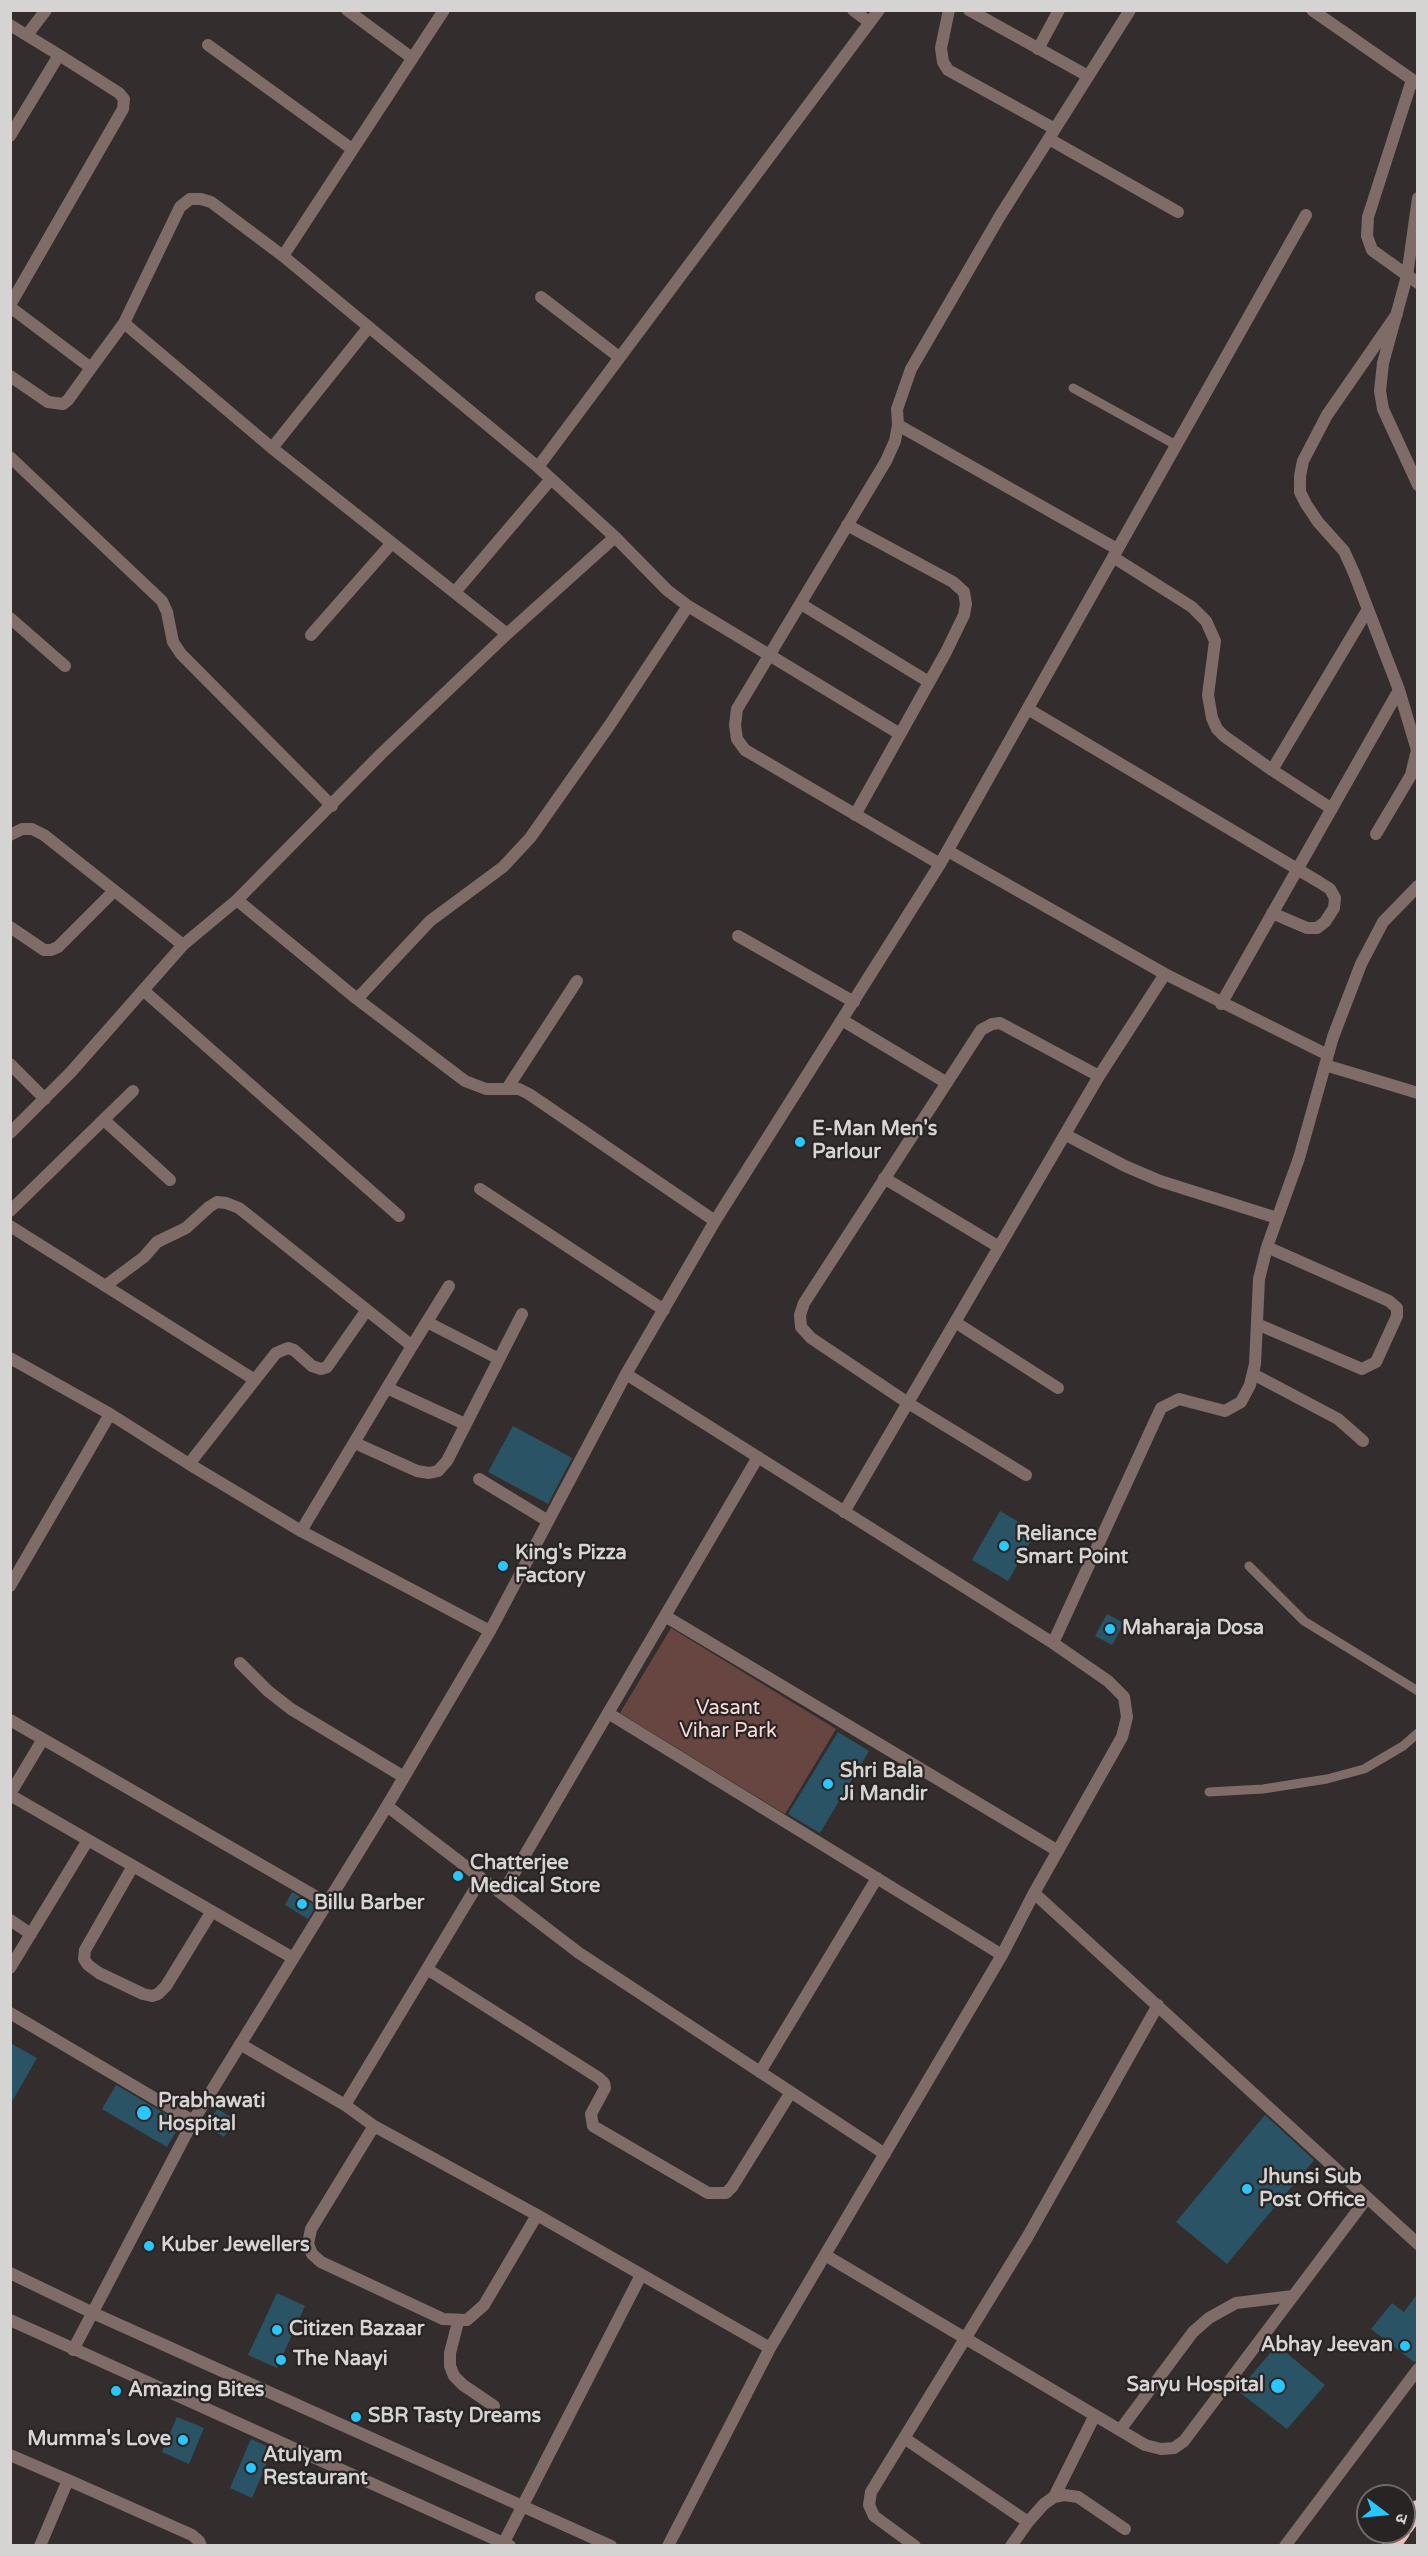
<!DOCTYPE html>
<meta charset="utf-8">
<style>
body{margin:0}
#map{position:relative;width:1428px;height:2556px;overflow:hidden;background:#332e2d;font-family:"Varela Round","Noto Sans Devanagari",sans-serif}
canvas{display:block}
.frame{position:absolute;inset:0;border:12px solid #d6d3d3;pointer-events:none}
.north{position:absolute;left:1356px;top:2484px;width:60px;height:60px;box-sizing:border-box;background:#292424;border:2px solid #6e6a6a;border-radius:50%;rotate:106deg;font-size:16px;font-weight:700;line-height:24px;text-align:center;color:#d6d3d3}
.north::after{content:'';display:block;margin:auto;width:21px;height:27px;background:#28c8ff;clip-path:polygon(50% 0,100% 100%,50% 72%,0 100%)}
</style>
<div id="map">
<canvas width="1428" height="2556"></canvas>
<div class="frame"></div>
<div class="north">उ</div>
</div>
<script>
const g = document.querySelector('canvas').getContext('2d');
g.lineJoin = 'round';
function fill(path, color) { g.fillStyle = color; g.fill(path, 'evenodd'); }
const toPath = rows => new Path2D(rows.map(r => 'M' + r).join(''));
function strokePath(path, color, width, dash) { g.strokeStyle = color; g.lineWidth = width; g.lineCap = dash ? 'butt' : 'round'; g.setLineDash(dash || []); g.stroke(path); }
function drawText(font, color, halo, rows, align = 'center') {
  g.font = font + ' "Varela Round",sans-serif'; g.lineWidth = 4.5; g.setLineDash([]); g.textBaseline = 'middle'; g.strokeStyle = halo; g.fillStyle = color; for (const [text, x, y, turn = 0] of rows) {
    g.save(); g.translate(x, y); g.rotate((+turn || 0) * Math.PI / 180); g.textAlign = isNaN(turn) ? turn : align; if (halo) g.strokeText(text, 0, 0); g.fillText(text, 0, 0); g.restore();
  }
}
fill(toPath([
 [671,1628,836,1729,785,1814,620,1713]
]), '#674642');
fill(toPath([
 [513,1426,572,1458,548,1504,488,1472],
 [1000,1511,1036,1532,1008,1581,972,1560],
 [1107,1614,1124,1623,1112,1645,1095,1636],
 [838,1732,869,1751,820,1833,788,1814],
 [292,1892,316,1906,308,1919,285,1905],
 [10,2043,37,2058,10,2105],
 [116,2085,181,2123,167,2147,102,2109],
 [217,2109,235,2119,224,2137,207,2126],
 [1265,2115,1314,2160,1227,2264,1176,2222],
 [277,2293,305,2306,277,2368,248,2355],
 [1418,2293,1418,2361,1414,2362,1371,2329,1392,2303,1404,2312],
 [1277,2345,1325,2385,1287,2429,1238,2391],
 [177,2417,204,2428,189,2464,162,2452],
 [251,2439,273,2449,252,2498,230,2488]
]), '#2a5465');
strokePath(toPath([
 [1073,388,1176,445],
 [1249,1566,1304,1621,1418,1691],
 [1209,1792,1263,1789,1327,1779,1364,1769,1403,1746,1418,1733]
]), '#7f6c69', 9);
strokePath(toPath([
 [347,10,412,58],
 [853,10,869,22],
 [949,10,941,48,943,62,948,70,1055,129],
 [969,10,1088,76],
 [1312,10,1417,83],
 [10,25,59,55,10,136],
 [27,35,46,10],
 [208,45,352,149],
 [1038,49,1059,10],
 [1412,80,1368,217,1367,236,1372,250,1418,283],
 [1049,139,1178,212],
 [1418,198,1407,276,1383,363,1380,391,1383,409,1418,485],
 [283,256,444,10],
 [541,297,619,357],
 [10,305,123,109,124,99,119,93,59,55],
 [10,307,91,368,124,323,180,207,190,199,201,199,211,202,283,256,538,467,615,537,507,634,381,754,237,900,183,945,71,1072,10,1133],
 [124,323,272,448,507,634],
 [10,376,48,402,63,404,68,400,91,368],
 [898,425,1117,549],
 [272,448,368,328],
 [10,457,162,601,167,612,173,642,181,654,332,806],
 [538,467,879,10],
 [847,525,953,582,964,592,966,604,964,615,946,652,855,815],
 [615,537,667,590,688,606,900,734],
 [1113,557,1192,607,1206,621,1215,641,1208,695,1212,718,1217,729,1224,736,1272,770,1332,809],
 [455,592,551,479],
 [801,604,929,682],
 [10,618,65,666],
 [311,635,391,544],
 [1028,709,1319,882,1330,889,1335,898,1334,908,1325,922,1317,928,1307,928,1272,913],
 [1272,770,1368,609],
 [1376,834,1411,775,1417,750,1399,690,1354,573,1344,551,1318,522,1306,504,1300,492,1300,476,1303,461,1327,415,1397,314],
 [10,835,22,829,32,829,44,835,183,945],
 [948,851,1165,974,1328,1055],
 [940,864,745,750,737,739,735,725,737,709,886,461,895,441,898,425,897,409,911,369,1000,216,1130,10],
 [237,900,357,999,465,1081,486,1089,519,1089,529,1094,715,1221],
 [10,927,44,950,51,950,58,947,114,891],
 [738,936,854,1002],
 [143,990,399,1216],
 [357,999,430,921,503,867,530,838,609,726,688,606],
 [1221,1004,1399,690],
 [842,1020,947,1083],
 [10,1064,45,1099],
 [1325,1065,1418,1093],
 [508,1087,577,981],
 [104,1120,170,1180],
 [1066,1135,1125,1166,1160,1181,1277,1218],
 [884,1178,999,1247],
 [480,1189,664,1310],
 [10,1211,133,1091],
 [10,1226,255,1380],
 [105,1286,144,1257,157,1242,186,1228,209,1207,217,1202,226,1203,239,1208,412,1346,301,1531],
 [427,1322,499,1359],
 [955,1322,1058,1388],
 [1257,1324,1362,1369,1376,1362,1397,1316,1397,1308,1389,1301,1267,1247],
 [412,1346,449,1286],
 [10,1358,110,1414,189,1464,301,1531,490,1631],
 [626,1374,1053,1643,1108,1681,1124,1697,1127,1717,1122,1737,1034,1893,1002,1955,770,2348,668,2546],
 [1253,1374,1338,1419,1363,1441],
 [387,1388,465,1424],
 [355,1443,417,1471,429,1473,438,1471,447,1461,522,1314],
 [189,1464,276,1353,288,1348,294,1350,312,1366,321,1369,327,1367,366,1311],
 [1026,1475,908,1403,811,1338,801,1327,800,1315,804,1303,981,1030,992,1024,1000,1023,1099,1076],
 [479,1479,548,1521],
 [844,1512,1099,1076,1165,974],
 [10,1586,110,1414],
 [665,1616,1058,1851],
 [1053,1643,1161,1408,1179,1399,1225,1411,1241,1402,1250,1385,1255,1364,1259,1279,1267,1247,1299,1158,1333,1037,1361,964,1383,922,1418,886],
 [240,1663,268,1691,291,1709,404,1777],
 [608,1713,1002,1955],
 [10,1720,327,1903],
 [10,1794,43,1739],
 [10,1795,293,1958],
 [387,1806,579,1953,885,2154],
 [133,1866,85,1950,84,1959,88,1965,99,1973,143,1994,152,1996,158,1994,166,1986,212,1911],
 [1034,1893,1418,2244],
 [502,1894,758,1457],
 [10,1920,31,1934],
 [10,1968,88,1840],
 [427,1969,599,2078,604,2083,605,2088,591,2114,593,2126,708,2193,726,2193,732,2187,791,2092],
 [10,2013,193,2121],
 [240,2044,345,2105,374,2126,537,2215,770,2348],
 [760,2072,877,1878],
 [345,2105,481,1879],
 [374,2126,311,2229,308,2244,312,2254,321,2262,443,2319,467,2320,484,2305,537,2215],
 [825,2255,1145,2445,1161,2449,1174,2448,1184,2441,1367,2198],
 [10,2273,93,2313,611,2546],
 [10,2320,510,2546],
 [458,2322,450,2353,450,2366,454,2376,463,2385,494,2406],
 [73,2350,193,2121,387,1806,490,1631,626,1374,715,1221,940,864,1306,215],
 [1120,2430,1193,2332,1209,2318,1236,2303,1293,2296],
 [904,2438,1028,2522,1011,2546],
 [10,2455,68,2480,40,2546],
 [68,2480,192,2535,199,2541,201,2546],
 [1054,2497,1095,2415],
 [1028,2522,1044,2504,1054,2497,1064,2495,1078,2497,1125,2529],
 [502,2546,641,2275],
 [915,2546,874,2516,869,2505,871,2492,1028,2236,1158,2005],
 [1285,2546,1418,2369]
]), '#7f6c69', 12);
strokePath(toPath([
 [1404,2527,1418,2509],
 [1391,2546,1401,2532]
]), '#edbeb8', 18);
for (const [x, y, r, color] of [
 [800,1142,6,"#28c8ff"],
 [1004,1546,6,"#28c8ff"],
 [503,1566,6,"#28c8ff"],
 [1110,1629,6,"#28c8ff"],
 [828,1784,6,"#28c8ff"],
 [458,1876,6,"#28c8ff"],
 [302,1904,6,"#28c8ff"],
 [144,2113,8,"#28c8ff"],
 [1247,2189,6,"#28c8ff"],
 [149,2246,6,"#28c8ff"],
 [277,2330,6,"#28c8ff"],
 [1405,2346,6,"#28c8ff"],
 [281,2360,6,"#28c8ff"],
 [1278,2386,8,"#28c8ff"],
 [116,2391,6,"#28c8ff"],
 [356,2417,6,"#28c8ff"],
 [183,2440,6,"#28c8ff"],
 [251,2468,6,"#28c8ff"]
]) { const dot = new Path2D(); dot.arc(x, y, r, 0, 2 * Math.PI); g.fillStyle = color; g.fill(dot); strokePath(dot, '#292424', 2); }
drawText('bold 20px', '#d6d3d3', '#292424', [
 ["E-Man Men's",812,1130],
 ["Parlour",812,1153],
 ["Reliance",1016,1535],
 ["Smart Point",1016,1558],
 ["King's Pizza",515,1554],
 ["Factory",515,1577],
 ["Maharaja Dosa",1122,1629],
 ["Shri Bala",840,1772],
 ["Ji Mandir",840,1795],
 ["Chatterjee",470,1864],
 ["Medical Store",470,1887],
 ["Billu Barber",314,1904],
 ["Prabhawati",158,2102],
 ["Hospital",158,2125],
 ["Jhunsi Sub",1259,2178],
 ["Post Office",1259,2201],
 ["Kuber Jewellers",161,2246],
 ["Citizen Bazaar",289,2330],
 ["Abhay Jeevan",1393,2346,"right"],
 ["The Naayi",293,2360],
 ["Saryu Hospital",1264,2386,"right"],
 ["Amazing Bites",128,2391],
 ["SBR Tasty Dreams",368,2417],
 ["Mumma's Love",171,2440,"right"],
 ["Atulyam",263,2456],
 ["Restaurant",263,2479]
], 'left');
drawText('20px', '#f8dad6', '#292424', [
 ["Vasant",728,1709],
 ["Vihar Park",728,1732]
]);
</script>
